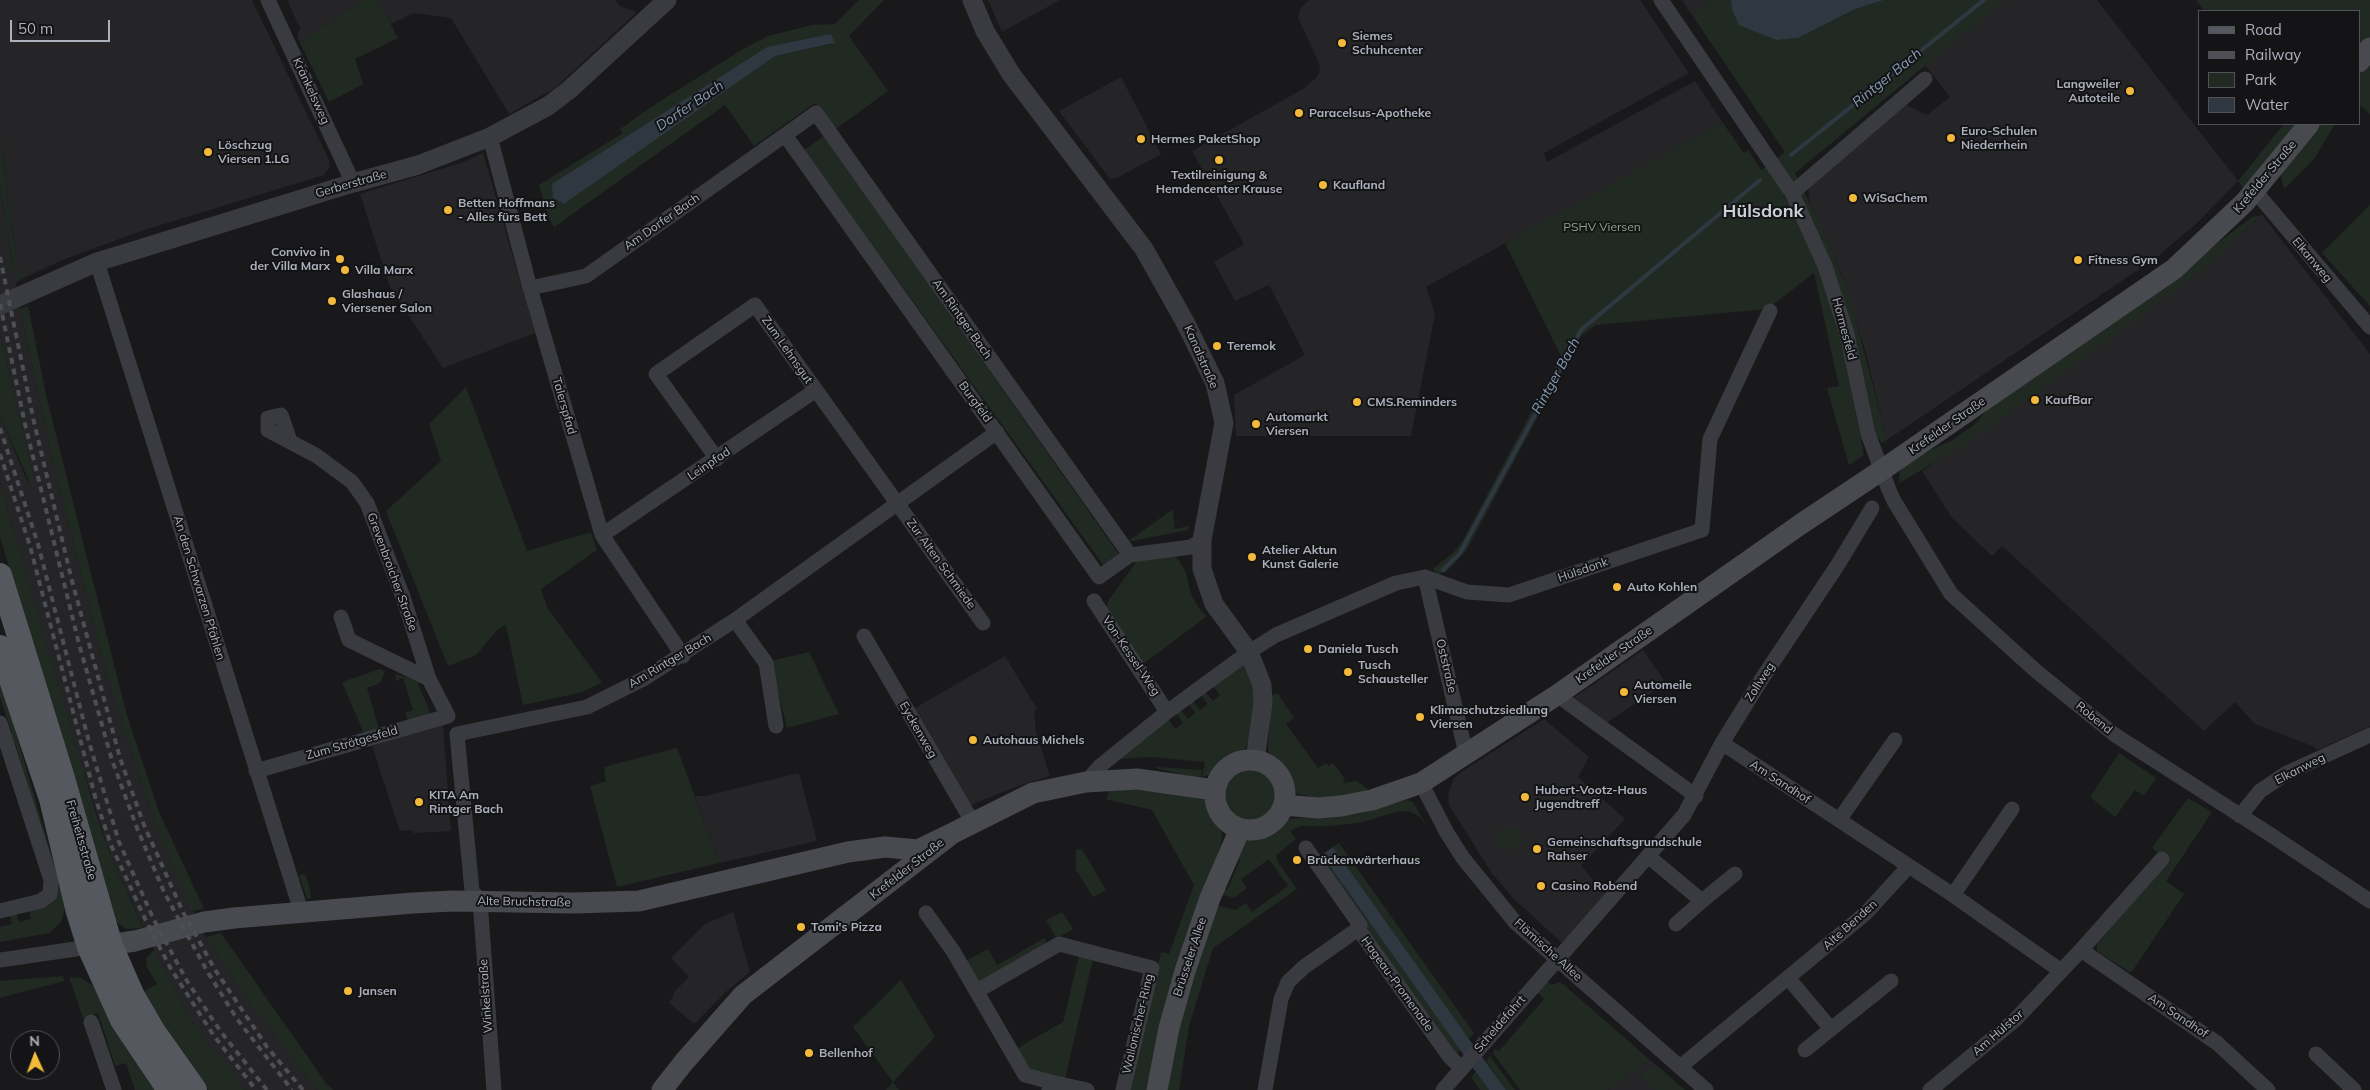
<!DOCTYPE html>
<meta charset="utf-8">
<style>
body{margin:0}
#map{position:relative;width:2370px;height:1090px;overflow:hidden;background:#19191b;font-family:Mulish,sans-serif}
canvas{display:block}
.legend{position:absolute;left:2198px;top:10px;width:162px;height:115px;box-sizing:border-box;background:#141416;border:1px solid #515258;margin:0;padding:6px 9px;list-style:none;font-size:15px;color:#acb0bb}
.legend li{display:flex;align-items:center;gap:10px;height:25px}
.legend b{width:25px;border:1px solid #515258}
.north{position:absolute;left:10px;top:1030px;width:50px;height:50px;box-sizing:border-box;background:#141416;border:1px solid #515258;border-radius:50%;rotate:358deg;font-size:14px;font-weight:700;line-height:20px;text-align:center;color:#acb0bb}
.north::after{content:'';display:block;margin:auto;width:18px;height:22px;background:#f2b93a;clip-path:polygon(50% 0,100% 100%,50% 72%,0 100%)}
.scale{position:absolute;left:10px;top:20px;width:100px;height:22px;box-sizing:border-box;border:2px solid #acb0bb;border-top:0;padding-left:6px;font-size:15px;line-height:18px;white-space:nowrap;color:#acb0bb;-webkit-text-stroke:4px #141416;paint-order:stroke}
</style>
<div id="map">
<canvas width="2370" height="1090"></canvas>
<ul class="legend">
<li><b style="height:6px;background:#56585f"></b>Road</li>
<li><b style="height:6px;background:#4d4f55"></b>Railway</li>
<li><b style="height:14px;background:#212a22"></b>Park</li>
<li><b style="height:14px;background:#2f3840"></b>Water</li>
</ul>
<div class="north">N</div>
<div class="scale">50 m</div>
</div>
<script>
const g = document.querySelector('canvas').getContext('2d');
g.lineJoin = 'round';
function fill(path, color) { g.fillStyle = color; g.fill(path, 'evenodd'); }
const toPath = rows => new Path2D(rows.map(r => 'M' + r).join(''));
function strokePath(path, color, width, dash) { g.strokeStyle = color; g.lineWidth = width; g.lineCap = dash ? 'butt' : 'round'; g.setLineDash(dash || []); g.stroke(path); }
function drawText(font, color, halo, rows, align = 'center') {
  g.font = font + ' Mulish,sans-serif'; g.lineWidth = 4; g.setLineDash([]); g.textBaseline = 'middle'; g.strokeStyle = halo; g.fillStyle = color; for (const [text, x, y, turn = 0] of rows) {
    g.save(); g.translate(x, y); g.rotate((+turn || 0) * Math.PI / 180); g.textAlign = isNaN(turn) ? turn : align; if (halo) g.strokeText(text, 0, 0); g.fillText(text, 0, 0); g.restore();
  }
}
fill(toPath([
 [0,0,252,0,329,160,330,167,324,175,314,178,141,231,60,261,20,280,7,200,0,123],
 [287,0,363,0,300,43,297,37,300,28],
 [378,0,615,0,620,6,637,12,555,88,509,114,451,18,414,13,391,24],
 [988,0,1060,0,1002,32],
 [1309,0,1640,0,1689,73,1544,153,1547,162,1695,81,1723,123,1426,287,1435,314,1411,436,1236,436,1234,395,1305,355,1269,285,1235,301,1214,262,1244,244,1192,151,1303,89,1316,78,1320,71,1319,63,1298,18,1300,9],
 [1682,0,1713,0,1692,15],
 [2005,0,2097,0,2238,181,2198,222,2157,257,1887,440,1865,350,1842,275,1810,203,1808,188,1906,105,1927,115,1950,97,1925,65],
 [1121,77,1161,154,1117,178,1110,179,1059,111],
 [483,153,535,333,443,368,390,287,360,194,461,163],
 [0,183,20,309,53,462,104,665,149,807,172,865,206,937,251,1005,318,1090,245,1090,235,1079,193,1023,154,950,110,854,78,753,0,483,0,415,24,474,33,489,33,473,0,335],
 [2262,215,2370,354,2370,726,2317,750,2315,747,2255,724,2235,702,2204,731,2002,546,1992,556,1952,518,1922,471,1993,424,2202,270],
 [1643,650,1666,683,1606,723,1572,699],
 [1005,656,1037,709,1034,711,1036,732,1050,776,1018,786,966,807,910,711],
 [1544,719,1589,757,1578,777,1625,819,1581,866,1606,894,1563,944,1514,899,1491,872,1449,805,1448,796,1453,780,1458,774],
 [443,725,451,831,414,833,411,830,400,831,372,746,434,726],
 [799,773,817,841,719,863,695,796,705,796],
 [733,912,750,972,727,991,694,1024,669,1003,674,994,673,993,689,977,671,958,705,924],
 [1650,1060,1655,1064,1639,1076,1655,1090,1608,1090]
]), '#252528');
fill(toPath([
 [363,0,378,0,398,38,355,59,363,84,329,102,300,43],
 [859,0,884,0,849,36,888,91,834,130,815,103,754,146,725,105,554,227,549,219,539,185,623,133,620,129,651,107,745,48,768,36,812,25,835,24],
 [834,44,775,56,564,204,553,198,553,184,767,47],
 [1713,0,1731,0,1732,9,1758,32,1776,40,1798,38,1855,9,1884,0,2005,0,1795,173,1825,235,1849,294,1887,440,1882,443,1872,430,1858,358,1776,159,1785,152,1692,15],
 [2196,0,2370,0,2370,37,2359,51,2359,11,2204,11],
 [2370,58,2370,114,2359,104,2359,72],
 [0,123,7,200,20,280,16,283,0,183],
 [1723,123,1744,153,1748,150,1761,170,1767,166,1775,178,1824,275,1842,343,1864,455,1849,465,1827,388,1839,386,1814,273,1767,309,1596,325,1581,336,1466,551,1447,571,1437,575,1433,569,1455,551,1463,540,1561,356,1505,243],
 [2284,124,2299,124,2244,189,2238,181],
 [2319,124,2335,124,2314,159,2284,189,2281,174],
 [824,136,1120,556,1104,566,804,150],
 [2370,205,2370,306,2322,253],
 [2262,215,2202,270,2141,316,1966,444,1899,483,1900,470,1923,453,1951,441,1974,425,1993,403,2148,296,2252,217],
 [28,306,47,399,126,712,159,812,204,909,192,911,172,865,149,807,104,665,53,462,20,309],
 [0,335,33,473,33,490,0,415],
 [466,387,527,551,591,532,597,550,541,589,547,607,602,683,579,693,523,705,506,625,498,629,476,655,448,666,386,511,441,461,429,424],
 [0,483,96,814,110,854,143,928,126,929,115,921,0,537],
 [1173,509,1175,529,1189,526,1188,530,1127,542],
 [1175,555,1186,572,1191,594,1200,610,1207,616,1142,665,1105,613,1108,601,1137,561],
 [809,652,839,714,787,728,771,661],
 [1245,662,1256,696,1249,739,1245,750,1239,757,1217,772,1202,777,1205,762,1152,757,1116,759,1168,719,1175,729,1183,723,1176,713,1181,710,1188,719,1195,713,1189,704,1193,701,1200,710,1208,704,1201,695,1205,692,1213,701,1220,695,1213,686],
 [380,669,385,671,380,683,367,688,380,732,365,736,342,682],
 [396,674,417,681,430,712,426,718,409,723,405,713,413,710,403,678,395,681],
 [0,677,66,906,61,922,49,933,0,942,0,927,12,924,9,914,16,913,19,922,31,919,29,909,50,901,26,793,30,791,15,743,11,744,8,735,12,733,0,697],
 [1278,694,1294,718,1286,724,1318,768,1326,763,1329,766,1333,763,1345,779,1343,783,1357,781,1370,791,1342,797,1317,798,1295,793,1285,776,1272,760,1268,749,1271,695],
 [677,748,719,863,617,887,590,786,606,781,604,767],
 [2119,753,2156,778,2144,796,2135,790,2115,817,2090,797],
 [1155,767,1202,770,1201,776,1194,777,1159,769],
 '1225 796a26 26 0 1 1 52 0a26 26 0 1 1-52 0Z',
 [1111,787,1198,796,1207,801,1221,826,1222,839,1217,858,1166,1009,1146,1090,1129,1090,1161,952,1169,954,1194,885,1152,810,1106,799],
 [2188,798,2212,812,2166,881,2184,894,2131,973,2097,951,2097,944,2167,862,2152,848],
 [1405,800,1413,802,1426,825,1419,816,1409,811,1395,812,1363,822,1331,826,1301,826,1290,831,1296,839,1276,855,1278,862,1297,889,1213,948,1189,1026,1179,1090,1164,1090,1169,1061,1214,905,1236,910,1246,903,1252,912,1288,886,1269,859,1241,879,1247,888,1234,898,1219,893,1221,888,1227,890,1240,860,1235,857,1244,842,1275,828,1287,819,1361,814],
 '1498 838a12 12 0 1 1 24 0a12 12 0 1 1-24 0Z',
 [1339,843,1474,1033,1469,1039,1333,847],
 [1082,849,1106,890,1093,897,1076,870,1076,850],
 [1322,855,1460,1050,1455,1055,1316,859],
 [305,874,310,888,311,898,307,899,299,875],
 [1062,912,1073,929,1059,937,1055,936,1046,920],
 [221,933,326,1083,333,1090,318,1090,251,1005,206,937],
 [1045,938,1046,944,978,983,962,963,988,949,997,965],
 [154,950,193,1023,245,1090,208,1090,175,1043,143,992,157,984,147,967,146,958],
 [1079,956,1093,959,1065,1079,1028,1070,1016,1049,1063,1022],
 [63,976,64,981,0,998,0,981],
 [69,977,82,978,98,990,160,1090,135,1090,126,1063,115,1066,98,1013,83,1018],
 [901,980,935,1037,893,1082,899,1090,886,1090,893,1082,853,1027],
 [1545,980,1552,985,1558,982,1563,984,1650,1060,1608,1090,1520,1090,1493,1053,1495,1049,1499,1051,1544,999,1536,991],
 [1490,1056,1515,1090,1506,1090,1486,1061],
 [1655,1064,1685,1090,1655,1090,1639,1076],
 [1476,1072,1489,1090,1480,1090,1471,1077]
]), '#212a22');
fill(toPath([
 [1731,0,1884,0,1855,9,1798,38,1776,40,1739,25,1732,9],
 [831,34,835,43,775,56,564,204,553,198,552,184,767,47],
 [1333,847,1469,1039,1506,1090,1489,1090,1460,1050,1322,855]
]), '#2f3840');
strokePath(toPath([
 [1791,155,1984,0],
 [1443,570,1460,553,1581,330,1760,180]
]), '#2f3840', 4);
strokePath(toPath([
 [268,0,353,183],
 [1661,0,1792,193,1825,266,1847,334,1868,434,1889,490,1894,501,1951,594,2036,671,2115,735,2271,835,2370,901],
 [785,135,1099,577,1130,555,1191,547,1202,540],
 [490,137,530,288,602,535,683,656],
 [2255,191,2370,327],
 [1792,193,1925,79],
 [97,262,302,914],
 [530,288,586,276,816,113,1130,555],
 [717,459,656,374,755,305,983,623],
 [602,535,816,390],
 [1425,577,1466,754],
 [1094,601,1167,712],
 [341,617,349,640,429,679],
 [735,620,766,663,776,726],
 [864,636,973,823],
 [1557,695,1696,796],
 [0,723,51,880,50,894,41,901,0,911],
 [1722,743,1953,895,2061,971],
 [256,771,448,716,429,679,403,597,367,503,352,482,317,456,268,430,268,418,281,415,290,441],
 [1086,782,1100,766,1167,712,1249,652,1276,635,1396,583,1425,577,1467,592,1509,595,1702,530,1710,439,1770,311],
 [1421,783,1447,833,1463,858,1515,922,1706,1090],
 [2240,816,2260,791,2287,773,2370,735],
 [1839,820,1895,740],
 [1306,848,1360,925,1358,929,1449,1056,1461,1068],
 [1648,856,1702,901,1735,874],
 [1953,895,2012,809],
 [926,913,953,951,1025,1075,1051,1082,1049,1090],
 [1676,924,1702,901],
 [2081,950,2217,1043,2268,1090],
 [0,960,89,947],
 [1789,979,1831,1029,1891,981],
 [977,991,1059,944,1152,968,1123,1090],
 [91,1022,114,1090],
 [1805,1050,1831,1029],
 [2316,1054,2354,1090],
 [1680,1067,1866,913,1908,867],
 [1051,1082,1087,1090],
 [494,1090,480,901,472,891,457,734,587,707,645,678,735,620,997,432],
 [1265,1090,1281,999,1288,982,1304,967,1358,929],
 [1443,1090,1684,815,1722,743,1761,680,1837,566,1872,508],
 [1930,1090,2015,1020,2081,950,2162,859]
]), '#3a3b40', 15);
strokePath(toPath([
 [972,0,985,31,1011,74,1144,249,1185,322,1215,383,1224,423,1202,540,1202,569,1214,604,1249,652,1262,685,1263,703,1255,760],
 [0,305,97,262,353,183,418,165,490,137,548,106,569,90,667,0]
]), '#3a3b40', 19);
strokePath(toPath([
 [2359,62,2370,48],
 '1215 795a35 35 0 1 1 70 0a35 35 0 1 1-70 0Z',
 [1284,805,1318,808,1341,806,1372,800,1421,783,1557,695,1801,524,1882,470,2174,269,2245,202,2309,124],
 [95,947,135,941,204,922,234,918,413,903,453,901,575,903,639,901,848,852,885,847,918,850,953,833],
 [662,1090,684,1062,743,995,953,833,1033,793,1086,782,1137,779,1215,790],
 [1157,1090,1169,1028,1185,971,1210,898,1240,829]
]), '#484a50', 21);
strokePath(toPath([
 [0,575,62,775,111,946,133,996,154,1032,195,1090],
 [0,647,51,799,78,912,89,947,122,1020,169,1090]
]), '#56585f', 24);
strokePath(toPath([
 [0,257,34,422,71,577,120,758,144,825,183,912,214,968,267,1047,303,1090],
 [0,304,25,424,79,644,112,760,137,828,164,892,207,971,237,1019,292,1090],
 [0,428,38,544,89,742,119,842,154,920,187,981,221,1032,267,1090],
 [0,454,30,546,96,800,111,845,147,923,171,969,214,1036,256,1090]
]), '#4d4f55', 4, [6, 5]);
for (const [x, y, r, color] of [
 [1342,43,5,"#f2b93a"],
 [2130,91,5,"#f2b93a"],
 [1299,113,5,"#f2b93a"],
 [1951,138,5,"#f2b93a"],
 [1141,139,5,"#f2b93a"],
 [208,152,5,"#f2b93a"],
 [1219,160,5,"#f2b93a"],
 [1323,185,5,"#f2b93a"],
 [1853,198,5,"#f2b93a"],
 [448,210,5,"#f2b93a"],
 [340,259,5,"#f2b93a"],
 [2078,260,5,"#f2b93a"],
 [345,270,5,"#f2b93a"],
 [332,301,5,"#f2b93a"],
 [1217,346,5,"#f2b93a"],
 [2035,400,5,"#f2b93a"],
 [1357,402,5,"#f2b93a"],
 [1256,424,5,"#f2b93a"],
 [1252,557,5,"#f2b93a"],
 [1617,587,5,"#f2b93a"],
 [1308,649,5,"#f2b93a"],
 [1348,672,5,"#f2b93a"],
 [1624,692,5,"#f2b93a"],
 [1420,717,5,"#f2b93a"],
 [973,740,5,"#f2b93a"],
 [1525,797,5,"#f2b93a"],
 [419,802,5,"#f2b93a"],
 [1537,849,5,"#f2b93a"],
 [1297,860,5,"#f2b93a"],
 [1541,886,5,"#f2b93a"],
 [801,927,5,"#f2b93a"],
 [348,991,5,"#f2b93a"],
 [809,1053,5,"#f2b93a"]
]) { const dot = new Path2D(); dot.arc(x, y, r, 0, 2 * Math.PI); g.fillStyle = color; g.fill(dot); strokePath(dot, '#141416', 2); }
drawText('bold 12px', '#acb0bb', '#141416', [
 ["Siemes",1352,36],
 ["Schuhcenter",1352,50],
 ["Langweiler",2120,84,"right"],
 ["Autoteile",2120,98,"right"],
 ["Paracelsus-Apotheke",1309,113],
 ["Euro-Schulen",1961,131],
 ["Niederrhein",1961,145],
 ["Hermes PaketShop",1151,139],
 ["Löschzug",218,145],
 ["Viersen 1.LG",218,159],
 ["Textilreinigung &",1219,175,"center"],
 ["Hemdencenter Krause",1219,189,"center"],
 ["Kaufland",1333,185],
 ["WiSaChem",1863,198],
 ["Betten Hoffmans",458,203],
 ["- Alles fürs Bett",458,217],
 ["Convivo in",330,252,"right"],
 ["der Villa Marx",330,266,"right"],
 ["Fitness Gym",2088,260],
 ["Villa Marx",355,270],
 ["Glashaus /",342,294],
 ["Viersener Salon",342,308],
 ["Teremok",1227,346],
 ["KaufBar",2045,400],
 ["CMS.Reminders",1367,402],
 ["Automarkt",1266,417],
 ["Viersen",1266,431],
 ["Atelier Aktun",1262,550],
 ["Kunst Galerie",1262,564],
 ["Auto Kohlen",1627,587],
 ["Daniela Tusch",1318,649],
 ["Tusch",1358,665],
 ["Schausteller",1358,679],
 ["Automeile",1634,685],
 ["Viersen",1634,699],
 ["Klimaschutzsiedlung",1430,710],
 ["Viersen",1430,724],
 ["Autohaus Michels",983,740],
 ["Hubert-Vootz-Haus",1535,790],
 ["Jugendtreff",1535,804],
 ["KITA Am",429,795],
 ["Rintger Bach",429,809],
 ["Gemeinschaftsgrundschule",1547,842],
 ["Rahser",1547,856],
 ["Brückenwärterhaus",1307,860],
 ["Casino Robend",1551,886],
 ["Tomi's Pizza",811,927],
 ["Jansen",358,991],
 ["Bellenhof",819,1053]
], 'left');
drawText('12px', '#acb0bb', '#141416', [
 ["Kränkelsweg",311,91,65],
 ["Krefelder Straße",2265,177,-50],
 ["Gerberstraße",351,184,-16],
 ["Am Dorfer Bach",662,222,-35],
 ["Elkanweg",2312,260,50],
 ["Am Rintger Bach",962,319,55],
 ["Hormesfeld",1844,329,75],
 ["Zum Lehnsgut",787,350,55],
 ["Kanalstraße",1201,357,66],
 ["Burgfeld",975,402,54],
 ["Talerspfad",564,406,74],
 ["Krefelder Straße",1947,426,-35],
 ["Leinpfad",709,464,-34],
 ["Zur Alten Schmiede",941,564,54],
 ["Hülsdonk",1583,570,-19],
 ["Grevenbroicher Straße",392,572,70],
 ["An den Schwarzen Pfählen",199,588,73],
 ["Krefelder Straße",1614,655,-35],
 ["Von-Kessel-Weg",1131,656,56],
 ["Am Rintger Bach",670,661,-31],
 ["Oststraße",1446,666,77],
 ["Zollweg",1760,682,-57],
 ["Robend",2094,718,39],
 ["Eyckenweg",918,730,60],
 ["Zum Strötgesfeld",352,743,-16],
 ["Elkanweg",2300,769,-27],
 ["Am Sandhof",1780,782,33],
 ["Freiheitsstraße",81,840,74],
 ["Krefelder Straße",907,869,-38],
 ["Alte Bruchstraße",524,902,1],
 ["Alte Benden",1850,925,-42],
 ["Flämische Allee",1548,950,42],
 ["Brüsseler Allee",1190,957,-72],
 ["Hageau-Promenade",1397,984,54],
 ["Winkelstraße",486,996,-94],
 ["Am Sandhof",2178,1016,34],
 ["Wallonischer-Ring",1138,1024,-77],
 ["Scheldefahrt",1500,1024,-49],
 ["Am Hülstor",1998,1033,-41]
]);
drawText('12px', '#83a686', '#141416', [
 ["PSHV Viersen",1602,227]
]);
drawText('italic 14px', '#839db5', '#141416', [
 ["Rintger Bach",1887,78,-39],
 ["Dorfer Bach",690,106,-34],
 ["Rintger Bach",1556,376,-61]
]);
drawText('bold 18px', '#cdcfd7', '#141416', [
 ["Hülsdonk",1763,212]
]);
</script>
